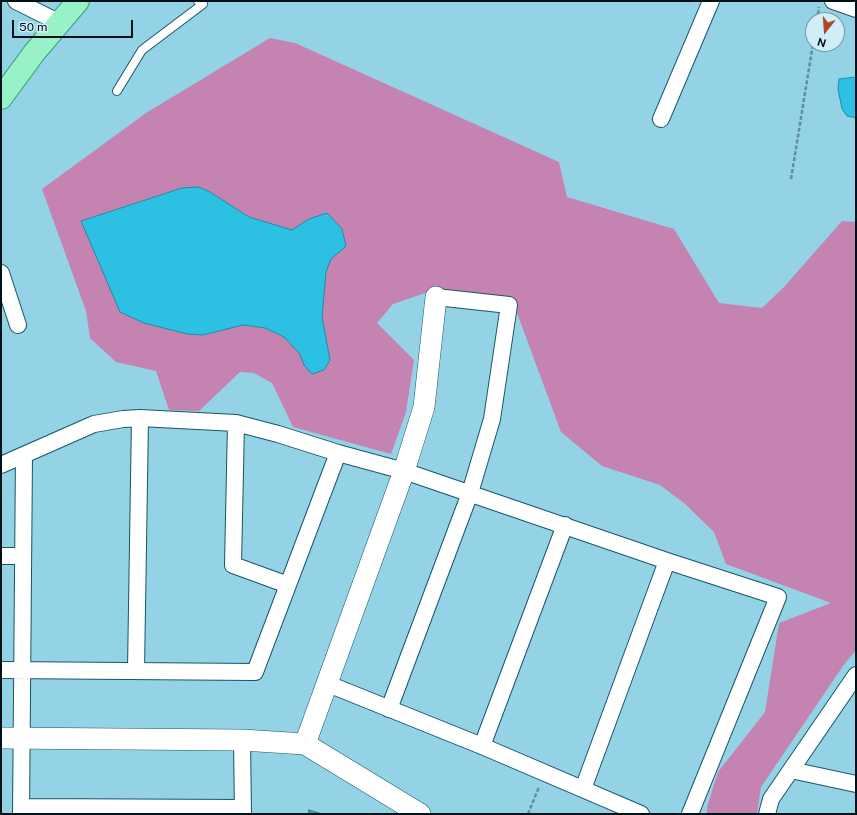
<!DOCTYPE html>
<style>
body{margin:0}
#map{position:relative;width:857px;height:815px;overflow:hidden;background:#94d2e5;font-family:"Public Sans",sans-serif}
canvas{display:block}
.frame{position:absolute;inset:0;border:2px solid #001219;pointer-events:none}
.north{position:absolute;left:805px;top:12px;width:40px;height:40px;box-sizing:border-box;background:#cfeef7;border:1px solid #7c969e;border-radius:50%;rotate:197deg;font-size:11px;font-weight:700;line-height:16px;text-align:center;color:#001219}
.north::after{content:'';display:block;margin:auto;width:14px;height:18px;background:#ad4623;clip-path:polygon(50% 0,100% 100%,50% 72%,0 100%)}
.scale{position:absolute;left:12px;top:20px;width:121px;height:18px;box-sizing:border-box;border:2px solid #001219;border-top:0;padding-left:5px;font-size:12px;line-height:14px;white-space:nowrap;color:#001219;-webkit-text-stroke:3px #cfeef7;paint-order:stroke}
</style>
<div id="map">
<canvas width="857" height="815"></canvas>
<div class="frame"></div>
<div class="north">N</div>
<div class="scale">50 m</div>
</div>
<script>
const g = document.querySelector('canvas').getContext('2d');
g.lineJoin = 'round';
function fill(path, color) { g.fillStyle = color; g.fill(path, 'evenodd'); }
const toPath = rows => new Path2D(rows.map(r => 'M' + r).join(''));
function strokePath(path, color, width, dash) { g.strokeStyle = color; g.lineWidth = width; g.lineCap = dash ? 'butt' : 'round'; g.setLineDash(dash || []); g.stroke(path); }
fill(toPath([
 [270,38,295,43,559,162,567,197,674,229,719,303,762,308,784,287,842,221,856,222,856,650,843,666,761,787,757,814,707,814,707,807,718,772,765,712,779,623,831,603,726,564,714,532,684,503,660,485,602,466,561,432,513,302,434,290,393,304,377,323,414,360,406,412,391,454,293,427,272,383,254,373,240,372,199,411,169,410,156,371,116,362,90,338,86,311,42,189,146,113]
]), '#c583b1');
const water = toPath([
 [856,77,856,118,847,116,842,109,838,89,839,79,856,77],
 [199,187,210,192,249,217,292,230,309,219,327,213,342,229,346,246,331,259,326,272,322,317,330,360,324,370,312,374,304,365,300,354,284,337,265,328,243,325,203,335,187,334,144,323,120,312,81,221,182,188,199,187]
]);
fill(water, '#2cc0e3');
strokePath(water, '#1f8ca6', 1);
const building = toPath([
 [309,810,322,814,308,814,309,810]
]);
fill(building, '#39a1bc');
strokePath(building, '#377486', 1);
const service = toPath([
 [117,91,142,50,203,4,198,1]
]);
const minor = toPath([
 [16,1,60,23],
 [833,1,856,9],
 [661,119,711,1],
 [1,273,18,325],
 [236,423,233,565,288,585],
 [1,465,94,424,123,419,140,418,236,423,278,434,338,453,404,471,667,561,778,597,690,814],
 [1,556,23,556],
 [1,670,255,672,338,453],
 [136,670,140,418],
 [328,684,482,746,641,814],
 [389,709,470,493,492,419,509,305,436,297],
 [242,740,243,814],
 [482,746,565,525],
 [791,770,856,784],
 [583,789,667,561],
 [21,807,243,808],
 [21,814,24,455],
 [767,814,771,799,856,675]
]);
const tertiary = toPath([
 [1,738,242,740,305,744,420,814],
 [305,744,404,471,424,407,436,297]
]);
const primary = toPath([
 [1,98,34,53,78,1]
]);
strokePath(service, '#155768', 10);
strokePath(minor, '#155768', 18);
strokePath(tertiary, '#155768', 22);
strokePath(primary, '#369e71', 24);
strokePath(toPath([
 [817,20,819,7],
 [791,179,813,44],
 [528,814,539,787]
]), '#608f9e', 2.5, [4, 2]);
strokePath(service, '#fff', 8);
strokePath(minor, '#fff', 16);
strokePath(tertiary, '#fff', 21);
strokePath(primary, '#98f2c7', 22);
</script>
